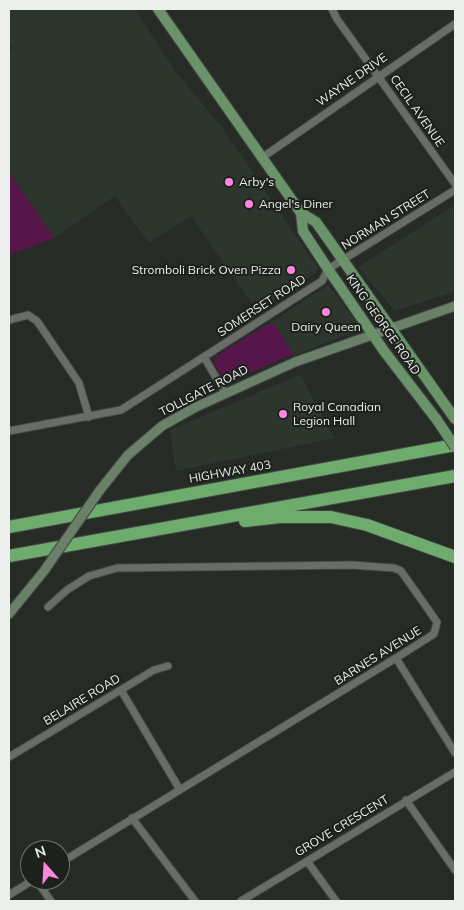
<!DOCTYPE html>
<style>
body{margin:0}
#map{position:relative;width:464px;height:910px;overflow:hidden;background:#262b26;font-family:Mulish,sans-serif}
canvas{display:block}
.frame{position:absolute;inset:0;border:10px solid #ecefec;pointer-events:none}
.north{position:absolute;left:20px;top:840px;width:50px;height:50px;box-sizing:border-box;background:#1c211c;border:1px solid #6f736f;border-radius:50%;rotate:341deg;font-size:14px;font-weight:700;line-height:20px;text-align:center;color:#ecefec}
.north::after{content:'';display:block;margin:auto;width:18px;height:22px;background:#fd86e1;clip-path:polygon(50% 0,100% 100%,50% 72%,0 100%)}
</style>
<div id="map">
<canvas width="464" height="910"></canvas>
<div class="frame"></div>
<div class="north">N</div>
</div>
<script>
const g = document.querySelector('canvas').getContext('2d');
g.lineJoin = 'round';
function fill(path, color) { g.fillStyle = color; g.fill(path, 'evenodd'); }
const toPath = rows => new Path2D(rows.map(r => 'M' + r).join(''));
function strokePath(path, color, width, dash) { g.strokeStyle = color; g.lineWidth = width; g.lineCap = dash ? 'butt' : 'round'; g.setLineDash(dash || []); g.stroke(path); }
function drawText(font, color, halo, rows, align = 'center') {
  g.font = font + ' Mulish,sans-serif'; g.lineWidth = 4; g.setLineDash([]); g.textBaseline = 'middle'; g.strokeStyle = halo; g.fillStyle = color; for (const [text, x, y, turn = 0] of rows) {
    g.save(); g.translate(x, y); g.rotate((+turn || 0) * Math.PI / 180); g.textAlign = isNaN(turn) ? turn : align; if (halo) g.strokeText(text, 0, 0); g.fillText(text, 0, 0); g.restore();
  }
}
fill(toPath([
 [9,9,135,9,175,71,221,126,318,268,316,273,268,305,256,309,191,216,149,243,115,196,54,238,9,172,9,51,13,48,9,43],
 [455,205,455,291,395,311,358,267],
 [328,285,359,325,356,331,292,356,293,354,275,325,270,323],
 [300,375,335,438,176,471,170,430]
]), '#2d362c');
fill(toPath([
 [9,172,54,238,9,255],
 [270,323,275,325,293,354,232,381,225,381,214,364,216,356]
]), '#561649');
const street = toPath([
 [332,9,337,19,455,184],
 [263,157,455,24],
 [9,320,28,315,37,321,79,383,89,417],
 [204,357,225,393],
 [9,431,121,410,322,281,328,269,455,190],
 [48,607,67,590,89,576,117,568,352,565,394,568,401,571,437,622,434,634,396,658,60,863],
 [396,658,455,753],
 [121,690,180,790],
 [9,757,154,670,168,666],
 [406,800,455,870],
 [132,818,195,901],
 [307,861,336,901],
 [36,880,51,901],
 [9,895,33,880],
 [241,901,455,772]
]);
const secondary = toPath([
 [100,490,128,455,162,426,196,407,295,362,455,306],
 [9,614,44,571]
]);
const primary = toPath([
 [158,9,301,213,316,222,455,419],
 [301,213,303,231,328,269,384,351,437,420]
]);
const highway = toPath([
 [245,521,280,517,331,517,367,525,455,557],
 [9,527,455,445],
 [9,556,455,476]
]);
strokePath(street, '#444844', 9);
strokePath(secondary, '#444844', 11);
strokePath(primary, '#444844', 12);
strokePath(highway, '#444844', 14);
strokePath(street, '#686d67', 7);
strokePath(secondary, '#6a8068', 9);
strokePath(primary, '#6b936a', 10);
strokePath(highway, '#6dac6c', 12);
const secondaryBridge = toPath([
 [44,571,100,490]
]);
const primaryBridge = toPath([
 [437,420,455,447]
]);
strokePath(secondaryBridge, '#444844', 11, []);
strokePath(primaryBridge, '#444844', 12, []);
strokePath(secondaryBridge, '#6a8068', 9);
strokePath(primaryBridge, '#6b936a', 10);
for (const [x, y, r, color] of [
 [229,182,5,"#fd86e1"],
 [249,204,5,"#fd86e1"],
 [291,270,5,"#fd86e1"],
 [326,312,5,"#fd86e1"],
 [283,414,5,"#fd86e1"]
]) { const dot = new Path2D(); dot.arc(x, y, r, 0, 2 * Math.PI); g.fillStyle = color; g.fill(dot); strokePath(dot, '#1c211c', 2); }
drawText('12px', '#ecefec', '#1c211c', [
 ["WAYNE DRIVE",352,80,-35],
 ["CECIL AVENUE",417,111,55],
 ["NORMAN STREET",386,220,-32],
 ["SOMERSET ROAD",262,306,-33],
 ["KING GEORGE ROAD",383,325,55],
 ["TOLLGATE ROAD",204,391,-27],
 ["HIGHWAY 403",230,472,-10],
 ["BARNES AVENUE",378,656,-32],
 ["BELAIRE ROAD",82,700,-31],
 ["GROVE CRESCENT",342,826,-31]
]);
drawText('12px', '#ecefec', '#1c211c', [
 ["Arby's",239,182],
 ["Angel's Diner",259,204],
 ["Stromboli Brick Oven Pizza",281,270,"right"],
 ["Dairy Queen",326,327,"center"],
 ["Royal Canadian",293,407],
 ["Legion Hall",293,421]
], 'left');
</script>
